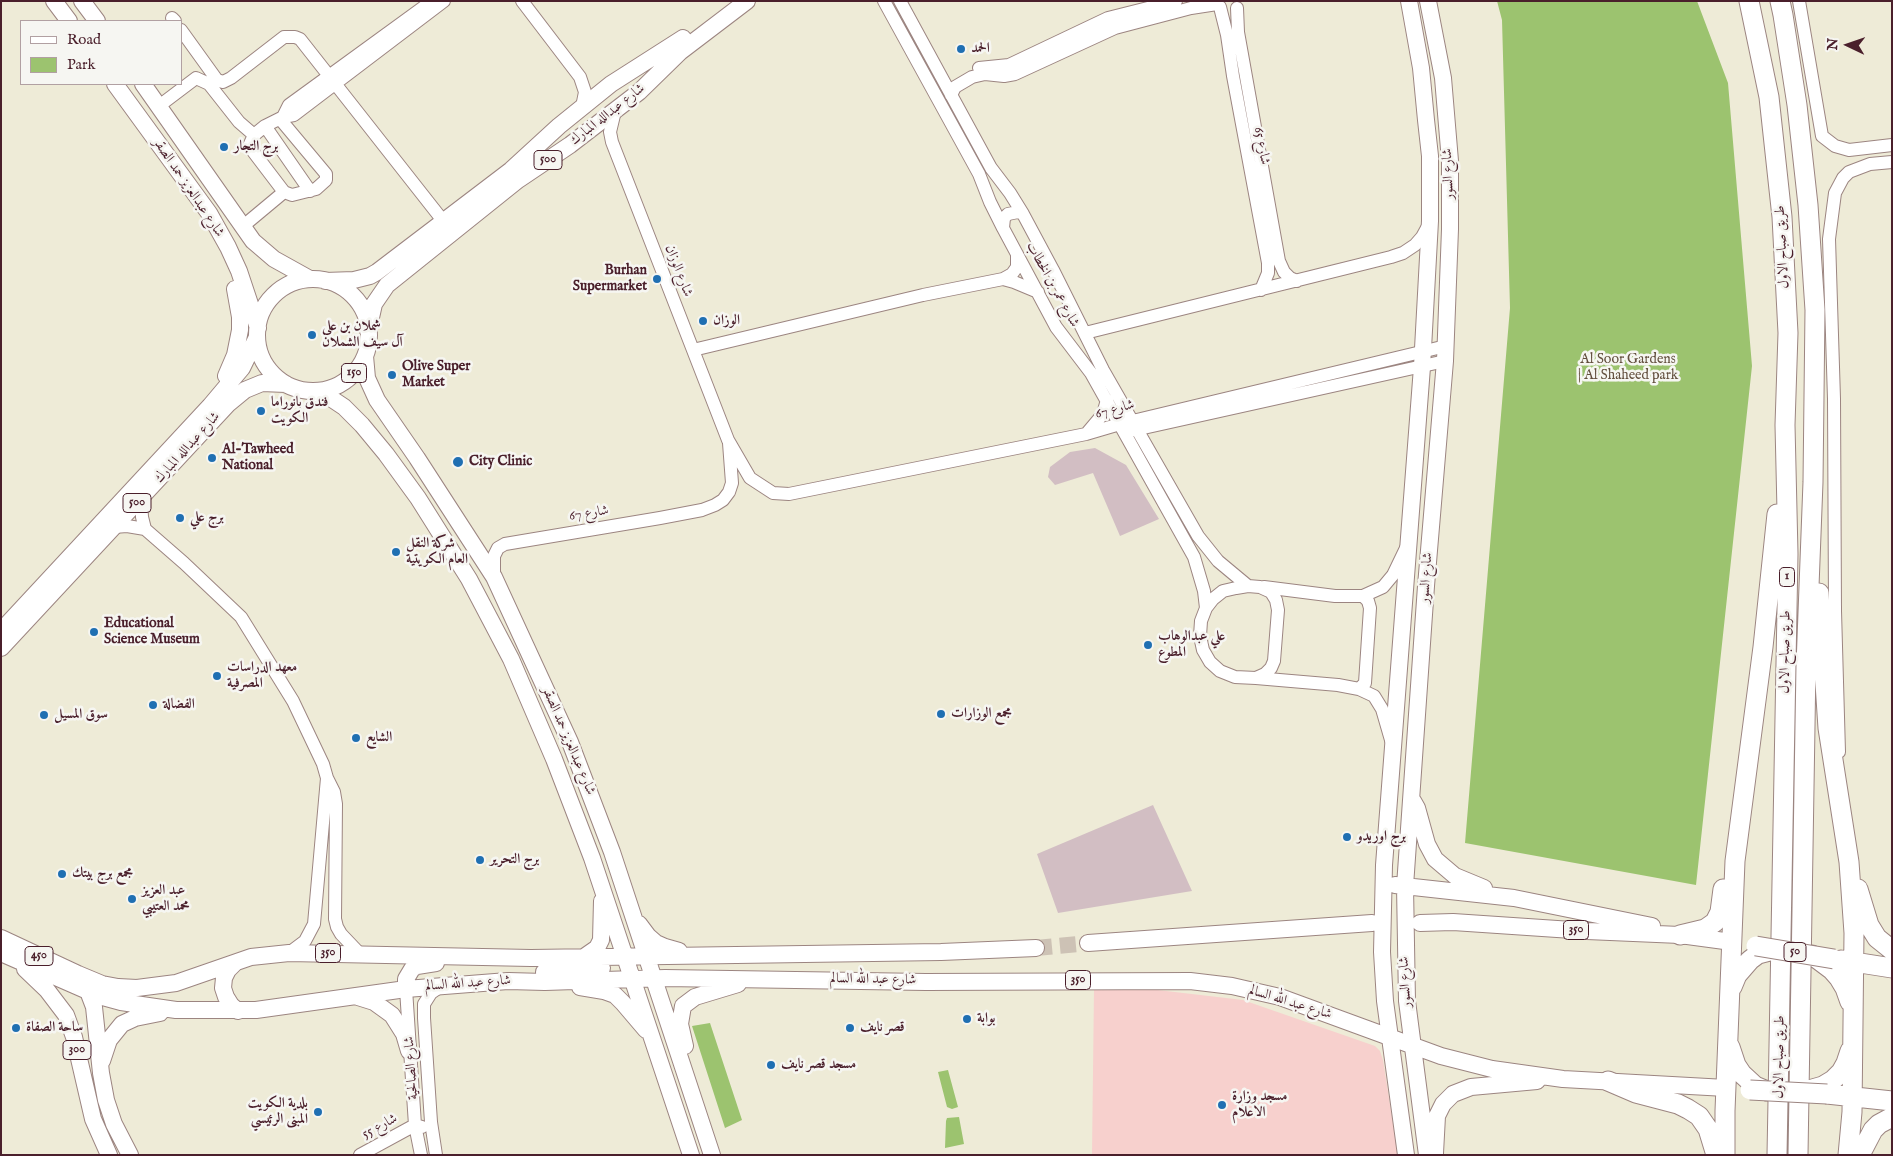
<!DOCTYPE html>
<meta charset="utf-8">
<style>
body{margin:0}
#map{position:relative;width:1893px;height:1156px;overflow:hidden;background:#eeebd7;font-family:"IM FELL English",serif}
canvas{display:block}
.frame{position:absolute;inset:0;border:2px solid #4a1f2b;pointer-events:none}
.legend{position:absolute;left:20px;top:20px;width:162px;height:65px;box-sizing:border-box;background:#f6f6f2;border:1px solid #b1a0a2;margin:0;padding:6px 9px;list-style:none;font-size:15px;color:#4a1f2b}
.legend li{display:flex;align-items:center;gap:10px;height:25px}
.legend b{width:25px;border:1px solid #b1a0a2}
.north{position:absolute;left:1823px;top:20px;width:50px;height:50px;-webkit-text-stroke:4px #f6f6f2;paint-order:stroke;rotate:273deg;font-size:14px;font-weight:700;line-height:20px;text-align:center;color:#4a1f2b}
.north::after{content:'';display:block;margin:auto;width:18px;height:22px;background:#4a1f2b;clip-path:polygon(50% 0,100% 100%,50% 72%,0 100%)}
</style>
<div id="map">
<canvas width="1893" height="1156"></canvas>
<div class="frame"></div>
<ul class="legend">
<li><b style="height:6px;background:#fff"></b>Road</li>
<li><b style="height:14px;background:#9cc36f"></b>Park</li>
</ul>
<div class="north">N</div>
</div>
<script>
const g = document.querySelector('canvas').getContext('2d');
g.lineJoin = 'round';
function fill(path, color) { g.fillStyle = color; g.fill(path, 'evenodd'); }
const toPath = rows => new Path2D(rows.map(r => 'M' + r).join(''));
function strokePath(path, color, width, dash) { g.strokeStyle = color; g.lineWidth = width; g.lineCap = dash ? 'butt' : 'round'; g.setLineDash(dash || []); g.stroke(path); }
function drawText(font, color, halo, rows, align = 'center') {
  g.font = font + ' "IM FELL English",Amiri,serif'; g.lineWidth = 5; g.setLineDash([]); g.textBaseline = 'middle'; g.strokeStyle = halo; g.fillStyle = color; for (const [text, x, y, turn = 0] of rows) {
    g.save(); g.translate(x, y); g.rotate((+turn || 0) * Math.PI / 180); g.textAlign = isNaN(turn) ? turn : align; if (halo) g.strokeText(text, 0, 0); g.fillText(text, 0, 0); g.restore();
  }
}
fill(toPath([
 [1149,989,1243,1000,1375,1046,1380,1051,1383,1060,1398,1155,1092,1155,1094,990]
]), '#f7d0cd');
fill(toPath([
 [1095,448,1126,465,1159,519,1120,536,1093,473,1055,485,1048,477,1050,467,1070,452],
 [1153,805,1192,891,1058,913,1037,854]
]), '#d2bec3');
fill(toPath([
 [1497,1,1697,1,1728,83,1752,366,1696,885,1465,843,1510,308,1502,20],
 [710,1023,742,1120,725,1128,692,1026],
 [948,1070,958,1107,952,1109,947,1107,938,1072],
 [959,1117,964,1144,945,1148,946,1121,947,1118]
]), '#9cc36f');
strokePath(toPath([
 [1036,948,1088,943]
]), '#cdc2b5', 16, [16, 8]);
const minor = toPath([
 [432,1,289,105,283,117,294,115,444,1],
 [522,1,580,77,585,92,582,107],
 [884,1,979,174,990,202,1003,228,1056,327,1091,373,1194,557,1204,591,1206,608,1201,621,1200,636,1203,650,1210,662,1220,671,1235,677,1256,678,1265,674,1271,668,1274,661,1278,610,1276,600,1271,592,1260,587,1248,586,1236,588,1223,591,1213,599,1206,608],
 [900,1,991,168,1010,193,1023,214,1053,270,1103,370,1198,536,1218,561,1248,586],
 [1799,1,1822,136,1835,146,1849,150,1892,145],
 [1220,7,1227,35,1233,76,1268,263,1268,273,1261,290],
 [1237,8,1238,32,1279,261,1284,272,1290,278,1297,281],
 [172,18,175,21],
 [181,30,217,80,223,82,231,78,284,37,295,37,300,39,444,222],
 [979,68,1009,65,1108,18,1176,1],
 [951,95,955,87,972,77,985,74,1004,76,1015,74,1115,28,1191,8,1217,4],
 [159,106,196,78,209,84,239,122,254,135],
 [615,111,610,132,612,142,728,440,750,478,773,493,789,494,1086,434,1120,424,1446,346],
 [280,119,326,174,326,180,316,189,292,195,284,192,249,146,254,135,265,126,283,117],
 [265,126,310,191],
 [242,227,284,192],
 [1003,228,1004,218,1008,214,1018,212,1023,214],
 [1003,279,1014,282,1038,292],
 [1085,333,1391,257,1403,253,1415,245,1422,237,1428,226],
 [693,350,923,295,1003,279,1012,274,1017,267,1017,254],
 [1130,431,1445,361],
 [1087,433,1103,414,1107,400],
 [141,499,142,517,145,529],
 [114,527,127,526,145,529,184,563,241,617,293,701,323,764,327,778,314,924,305,941,289,953],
 [494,577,494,556,498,548,505,544,660,518,702,510,715,505,723,500,729,492,732,483,729,443],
 [1264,587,1335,596,1363,596,1383,587,1393,575,1406,548],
 [1256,678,1338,685,1359,689,1374,696,1382,709,1391,740],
 [1359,689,1365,683,1370,608,1368,601,1363,596],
 [1839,752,1835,611,1834,399,1829,239,1835,193,1843,178,1849,172,1870,164,1892,162],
 [327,778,334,792,336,804,335,919,337,927,341,934,360,954],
 [406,989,415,1125,421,1155],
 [360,1155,415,1125,422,1127],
 [436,1155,431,1122,424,1018,424,1004,431,993,441,986]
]);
const major = toPath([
 [54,1,69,21],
 [82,1,97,21],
 [115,84,209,213,228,247,239,271,258,328],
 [143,84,253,241,274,259,310,279],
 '257 335a56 56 0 1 1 112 0a56 56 0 1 1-112 0Z',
 [325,281,354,280,370,276,377,272,511,170,559,126,611,84,683,38],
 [368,331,374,304,387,285,518,180,570,145,639,92,680,52,747,1],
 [365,356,367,378,377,400,417,458,494,577,570,742,612,852,712,1155],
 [226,376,235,355,240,330,240,317,235,289],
 [310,391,332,399,344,407,362,425,386,454,418,498,469,579,511,659,554,759,592,858,691,1155],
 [1,631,210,406,242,368,257,337],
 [1,648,228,404,245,390,262,383,286,384],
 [1413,801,1417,808,1427,844,1435,859,1455,876,1484,888],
 [1395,885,1514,898,1652,926],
 [1420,923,1453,922,1587,931,1680,935,1732,942],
 [639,924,648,936,656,943,665,947,679,951],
 [1,938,78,974,102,984,118,987,137,988,176,983,251,957,289,953,531,958,941,952,1036,948],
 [1088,943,1372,923],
 [1,953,99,996,121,1002,176,1010,256,1010,406,989,508,981,545,982,665,978,926,982,1190,981,1232,986,1280,997,1441,1056,1492,1069,1563,1079,1726,1088],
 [584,957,597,948,601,940,602,901],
 [235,963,228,970,224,978,223,988,226,997,231,1005,238,1011],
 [25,969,47,990,66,1015,74,1037,93,1119,109,1155],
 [544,972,602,968],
 [86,986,94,1007,101,1073,106,1100,114,1124,130,1155],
 [580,987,604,991,615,995,623,1003,646,1030],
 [406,989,406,979,412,969,417,966,436,963],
 [358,997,374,1002,392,1015,404,1034,409,1051],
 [685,1046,680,1024,683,1006,695,997,738,984],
 [102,1061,109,1040,122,1024,135,1018,160,1013],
 [1435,1153,1437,1116,1443,1104,1453,1094,1471,1087,1537,1081],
 [1406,1155,1385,1001,1382,952,1384,865,1422,367,1430,221,1430,156,1426,120,1421,68,1409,1],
 [1427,1155,1407,1001,1405,886,1426,586,1445,361,1450,229,1450,161,1443,78,1428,1]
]);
const highway = toPath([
 [1749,1,1769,97,1782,217,1788,333,1785,425,1788,554,1777,1155],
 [1780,1,1783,15,1797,105,1808,205,1815,310,1813,482,1806,665,1798,1155],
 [1819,593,1828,728,1849,862,1854,933,1852,1112,1848,1155],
 [1858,889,1869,925,1877,938,1892,950],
 [1680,935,1705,929,1715,922,1720,912,1723,889],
 [1812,955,1832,970,1839,978,1845,988,1850,1002],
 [1841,960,1892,968],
 [1732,987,1737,975,1750,960,1758,954,1777,949],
 [1730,1047,1736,1065,1742,1074,1755,1086,1767,1091],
 [1608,1081,1636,1093,1678,1104,1688,1109,1699,1116,1708,1129,1716,1155],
 [1802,1092,1823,1086,1833,1080,1841,1072,1846,1063,1850,1051],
 [1827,1094,1892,1101],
 [1725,1155,1725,1111,1735,861,1763,647,1777,514],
 [1860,1155,1873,1130,1879,1124,1892,1117]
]);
strokePath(minor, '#9c8581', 14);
strokePath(major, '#9c8581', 18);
strokePath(highway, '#9c8581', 21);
strokePath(minor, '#fff', 12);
strokePath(major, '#fff', 16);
strokePath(highway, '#fff', 19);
const highwayBridge = toPath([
 [1756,946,1834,959],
 [1750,1090,1827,1094]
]);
strokePath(highwayBridge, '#9c8581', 21, []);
strokePath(highwayBridge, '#fff', 19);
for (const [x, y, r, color] of [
 [961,49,5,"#1f6fb2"],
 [224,147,5,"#1f6fb2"],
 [657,279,5,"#1f6fb2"],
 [703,321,5,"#1f6fb2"],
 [312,335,5,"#1f6fb2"],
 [392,375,5,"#1f6fb2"],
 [261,411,5,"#1f6fb2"],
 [212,458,5,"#1f6fb2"],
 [458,462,6,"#1f6fb2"],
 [180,518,5,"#1f6fb2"],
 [396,552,5,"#1f6fb2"],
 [94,632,5,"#1f6fb2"],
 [1148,645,5,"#1f6fb2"],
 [217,676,5,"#1f6fb2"],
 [153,705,5,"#1f6fb2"],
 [941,714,5,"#1f6fb2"],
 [44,715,5,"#1f6fb2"],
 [356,738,5,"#1f6fb2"],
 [1347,837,5,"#1f6fb2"],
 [480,860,5,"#1f6fb2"],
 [62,874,5,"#1f6fb2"],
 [132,899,5,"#1f6fb2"],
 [967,1019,5,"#1f6fb2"],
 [16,1028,5,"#1f6fb2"],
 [850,1028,5,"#1f6fb2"],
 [771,1065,5,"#1f6fb2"],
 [1222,1105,5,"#1f6fb2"],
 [318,1112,5,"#1f6fb2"]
]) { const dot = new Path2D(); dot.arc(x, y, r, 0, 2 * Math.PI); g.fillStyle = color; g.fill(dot); strokePath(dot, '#f6f6f2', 2); }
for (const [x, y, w] of [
 [548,160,28],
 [354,373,25],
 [137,503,28],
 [1787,577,15],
 [1576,930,25],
 [1795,952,22],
 [328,953,25],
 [39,956,28],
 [1078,980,25],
 [77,1050,28]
]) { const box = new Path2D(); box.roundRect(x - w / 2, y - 9.5, w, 19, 4); g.fillStyle = '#f6f6f2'; g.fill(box); strokePath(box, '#4a1f2b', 1); }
drawText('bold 12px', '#4a1f2b', null, [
 ["500",548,160],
 ["150",354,373],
 ["500",137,503],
 ["1",1787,577],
 ["350",1576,930],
 ["50",1795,952],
 ["350",328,953],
 ["450",39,956],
 ["350",1078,980],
 ["300",77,1050]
]);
drawText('bold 14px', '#4a1f2b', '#f6f6f2', [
 ["الحمد",971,49],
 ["برج التجار",234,147],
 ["Burhan",647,271,"right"],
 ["Supermarket",647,287,"right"],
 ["الوزان",713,321],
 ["شملان بن علي",322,327],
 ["آل سيف الشملان",322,343],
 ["Olive Super",402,367],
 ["Market",402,383],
 ["فندق بانوراما",271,403],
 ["الكويت",271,419],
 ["Al-Tawheed",222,450],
 ["National",222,466],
 ["City Clinic",469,462],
 ["برج علي",190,518],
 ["شركة النقل",406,544],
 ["العام الكويتية",406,560],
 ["Educational",104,624],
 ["Science Museum",104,640],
 ["علي عبدالوهاب",1158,637],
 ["المطوع",1158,653],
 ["معهد الدراسات",227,668],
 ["المصرفية",227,684],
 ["الفضالة",163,705],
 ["مجمع الوزارات",951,714],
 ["سوق المسيل",54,715],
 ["الشايع",366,738],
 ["برج اوريدو",1357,837],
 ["برج التحرير",490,860],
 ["مجمع برج بيتك",72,874],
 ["عبد العزيز",142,891],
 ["محمد العتيبي",142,907],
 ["بوابة",977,1019],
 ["ساحة الصفاة",26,1028],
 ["قصر نايف",860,1028],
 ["مسجد قصر نايف",781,1065],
 ["مسجد وزارة",1232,1097],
 ["الاعلام",1232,1113],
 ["بلدية الكويت",308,1104,"right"],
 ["المبنى الرئيسي",308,1120,"right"]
], 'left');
drawText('14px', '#4a1f2b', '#f6f6f2', [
 ["شارع عبدالله المبارك",608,115,-38],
 ["شارع 65",1261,146,79],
 ["شارع السور",1449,174,-92],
 ["شارع عبدالعزيز حمد الصقر",188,188,56],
 ["طريق صباح الاول",1783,247,-93],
 ["شارع الوزان",678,271,69],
 ["شارع عمر بن الخطاب",1052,285,61],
 ["شارع 67",1115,410,-15],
 ["شارع عبدالله المبارك",188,448,-48],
 ["شارع 67",589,514,-9],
 ["شارع السور",1427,578,-86],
 ["طريق صباح الاول",1786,652,-89],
 ["شارع عبدالعزيز حمد الصقر",568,741,67],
 ["شارع عبد الله السالم",873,980,1],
 ["شارع السور",1406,982,-93],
 ["شارع عبد الله السالم",468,984,-4],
 ["شارع عبد الله السالم",1290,1003,17],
 ["طريق صباح الاول",1780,1057,-89],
 ["شارع الصالحية",412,1068,-94],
 ["شارع 55",380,1127,-28]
]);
drawText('14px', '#63503f', '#f6f6f2', [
 ["Al Soor Gardens",1628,360],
 ["| Al Shaheed park",1628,376]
]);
</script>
